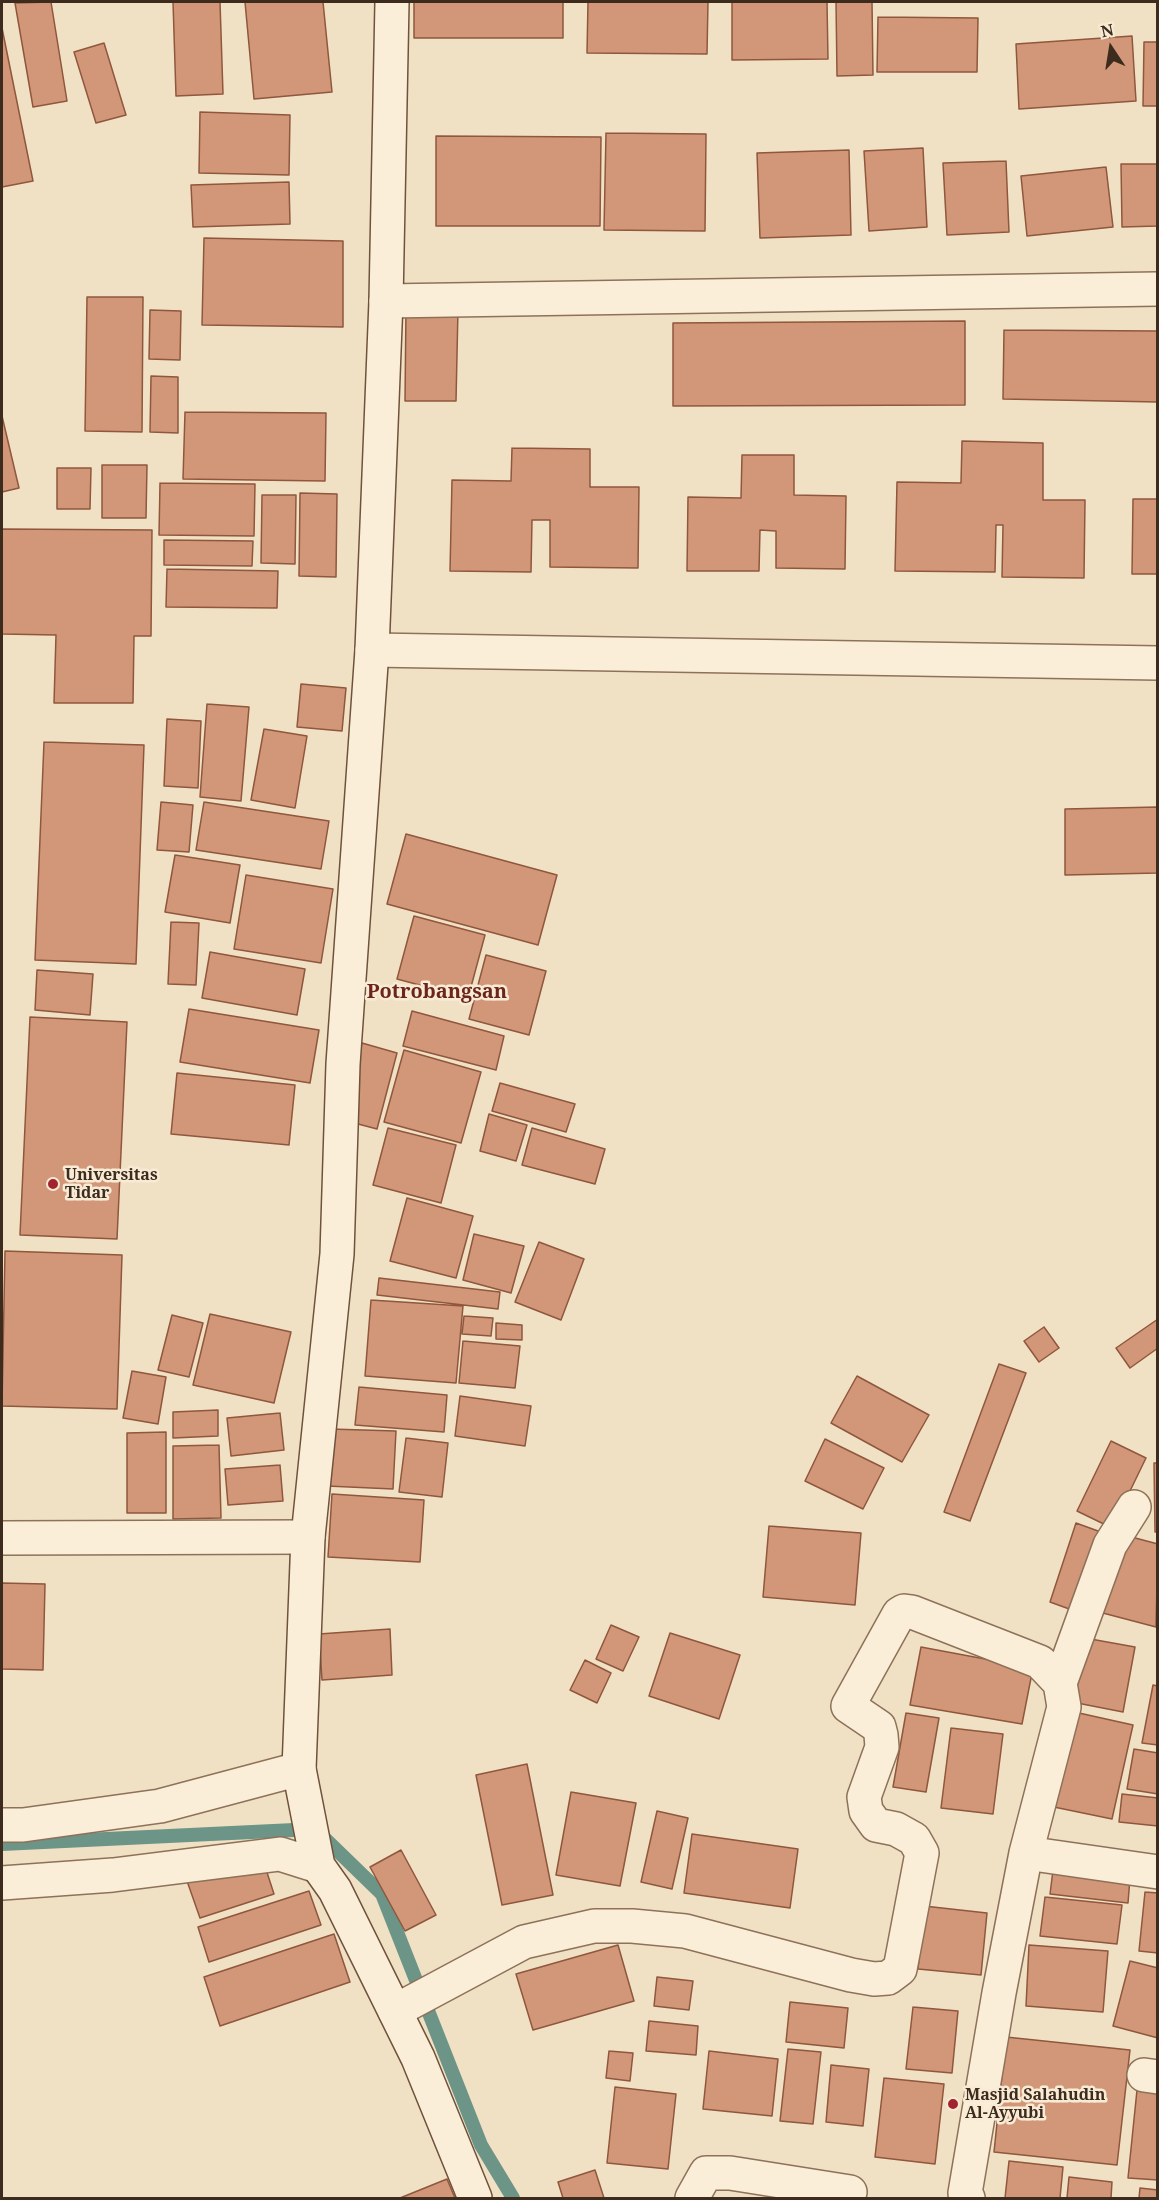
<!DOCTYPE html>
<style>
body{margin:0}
#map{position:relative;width:1159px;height:2200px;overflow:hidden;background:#f1e1c4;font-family:"Noto Serif",serif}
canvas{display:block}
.frame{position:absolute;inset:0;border:3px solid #3d2b1e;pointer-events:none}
.north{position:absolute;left:1081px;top:18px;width:60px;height:60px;-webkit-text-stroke:4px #f8ebd5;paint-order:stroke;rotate:348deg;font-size:16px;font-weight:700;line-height:24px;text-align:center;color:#3d2b1e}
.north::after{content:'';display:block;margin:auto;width:21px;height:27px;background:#3d2b1e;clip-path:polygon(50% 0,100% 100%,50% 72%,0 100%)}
</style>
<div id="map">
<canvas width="1159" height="2200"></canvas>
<div class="frame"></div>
<div class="north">N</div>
</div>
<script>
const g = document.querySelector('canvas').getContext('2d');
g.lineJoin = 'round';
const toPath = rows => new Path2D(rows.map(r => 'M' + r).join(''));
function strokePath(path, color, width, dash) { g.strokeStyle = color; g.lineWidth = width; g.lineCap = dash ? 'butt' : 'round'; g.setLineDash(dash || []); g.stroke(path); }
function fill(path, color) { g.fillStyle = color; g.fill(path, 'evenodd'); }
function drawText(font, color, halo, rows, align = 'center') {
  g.font = font + ' "Noto Serif",serif'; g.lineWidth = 5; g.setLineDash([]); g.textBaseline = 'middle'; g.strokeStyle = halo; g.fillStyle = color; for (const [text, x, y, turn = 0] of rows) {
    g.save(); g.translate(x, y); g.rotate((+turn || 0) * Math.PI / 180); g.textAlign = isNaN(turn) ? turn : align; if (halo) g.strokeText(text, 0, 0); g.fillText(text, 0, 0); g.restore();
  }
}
strokePath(toPath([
 [2,1844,315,1829,382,1894,481,2145,513,2198]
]), '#6c9487', 14);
const building = toPath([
 [51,2,67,101,33,107,15,3,51,2],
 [173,2,220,2,223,94,176,96,173,2],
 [245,2,323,2,332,92,254,99,245,2],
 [414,2,563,2,563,38,414,38,414,2],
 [588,2,708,2,707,54,587,53,588,2],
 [732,2,827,2,828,59,732,60,732,2],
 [836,2,872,2,873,75,837,76,836,2],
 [878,17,978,18,977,72,877,72,878,17],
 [2,28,33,181,2,187,2,28],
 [1132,36,1136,101,1019,109,1016,44,1132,36],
 [1144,42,1158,42,1158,106,1143,106,1144,42],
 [104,43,126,115,96,123,74,52,104,43],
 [200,112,290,115,289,175,199,173,200,112],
 [606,133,706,134,705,231,604,230,606,133],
 [436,136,601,137,600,226,436,226,436,136],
 [923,148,927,227,869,231,864,151,923,148],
 [849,150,851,235,760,238,757,153,849,150],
 [1006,161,1009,232,947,235,943,163,1006,161],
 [1121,164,1158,164,1158,226,1122,227,1121,164],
 [1106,167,1113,227,1027,236,1021,176,1106,167],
 [289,182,290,224,193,227,191,185,289,182],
 [204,238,343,241,343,327,202,325,204,238],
 [87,297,143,297,142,432,85,431,87,297],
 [406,308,458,309,456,401,405,401,406,308],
 [150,310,181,311,180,360,149,359,150,310],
 [965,321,965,405,673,406,673,323,965,321],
 [1004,330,1158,331,1158,402,1003,399,1004,330],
 [151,376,178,377,178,433,150,432,151,376],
 [185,412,326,413,325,481,183,479,185,412],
 [2,416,19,488,2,492,2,416],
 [962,441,1043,443,1043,500,1085,500,1084,578,1002,577,1003,525,996,525,995,572,895,571,897,482,961,483,962,441],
 [512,448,590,449,590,487,639,487,638,568,550,567,550,520,532,520,531,572,450,571,452,480,511,481,512,448],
 [742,455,794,455,794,495,846,496,845,569,776,568,776,531,760,530,759,571,687,571,688,497,741,498,742,455],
 [102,465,147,465,146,518,102,518,102,465],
 [57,468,91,468,90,509,57,509,57,468],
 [160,483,255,484,254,536,159,535,160,483],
 [300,493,337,494,336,577,299,576,300,493],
 [262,495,296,495,295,564,261,563,262,495],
 [1133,499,1158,499,1158,574,1132,574,1133,499],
 [2,529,152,530,151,636,134,636,133,703,54,703,56,635,2,634,2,529],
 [164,540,253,541,252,566,164,565,164,540],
 [167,569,278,571,277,608,166,607,167,569],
 [301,684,346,688,342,731,297,727,301,684],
 [207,704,249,707,241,801,200,797,207,704],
 [167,719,201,721,198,788,164,786,167,719],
 [264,729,307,736,295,808,251,800,264,729],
 [44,742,144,745,136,964,35,960,44,742],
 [161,802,193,805,189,852,157,850,161,802],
 [204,802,329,821,321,869,196,850,204,802],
 [1158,807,1158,873,1065,875,1065,809,1158,807],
 [406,834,557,875,538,945,387,904,406,834],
 [175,855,240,865,230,923,165,912,175,855],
 [246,875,333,889,321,963,234,949,246,875],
 [414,916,485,935,468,998,397,979,414,916],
 [171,922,199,923,196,985,168,984,171,922],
 [210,952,305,969,297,1015,202,998,210,952],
 [486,955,546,971,529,1035,469,1019,486,955],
 [37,970,93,974,90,1015,35,1010,37,970],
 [189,1009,319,1030,310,1083,180,1062,189,1009],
 [412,1011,504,1036,496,1070,403,1046,412,1011],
 [30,1017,127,1022,117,1239,20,1235,30,1017],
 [362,1043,397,1053,377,1129,343,1120,362,1043],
 [404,1050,481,1072,461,1143,384,1122,404,1050],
 [177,1073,295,1085,289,1145,171,1134,177,1073],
 [500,1083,575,1104,566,1132,492,1111,500,1083],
 [489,1114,527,1125,516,1161,480,1151,489,1114],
 [388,1128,456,1145,441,1203,373,1185,388,1128],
 [532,1128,605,1149,595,1184,522,1165,532,1128],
 [407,1198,473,1216,456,1278,390,1261,407,1198],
 [474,1234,524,1246,511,1293,463,1280,474,1234],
 [539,1242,584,1259,561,1320,515,1302,539,1242],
 [5,1251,122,1255,117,1409,2,1406,5,1251],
 [379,1278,500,1292,498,1309,377,1295,379,1278],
 [371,1300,463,1306,456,1383,365,1376,371,1300],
 [210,1314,291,1332,274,1403,193,1385,210,1314],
 [172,1315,203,1323,189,1377,158,1370,172,1315],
 [464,1316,493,1318,491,1336,462,1334,464,1316],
 [1158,1319,1158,1348,1130,1368,1116,1348,1158,1319],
 [496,1323,522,1325,522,1340,496,1339,496,1323],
 [1044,1327,1059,1348,1039,1362,1024,1341,1044,1327],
 [463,1341,520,1346,515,1388,459,1383,463,1341],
 [999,1364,1026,1373,970,1521,944,1512,999,1364],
 [132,1371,166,1377,158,1424,123,1418,132,1371],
 [857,1376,929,1415,902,1462,831,1423,857,1376],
 [359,1387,447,1395,444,1432,355,1425,359,1387],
 [460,1396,531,1406,525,1446,455,1436,460,1396],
 [218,1410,218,1436,173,1438,173,1412,218,1410],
 [280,1413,284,1450,231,1456,227,1418,280,1413],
 [330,1429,396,1431,393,1489,327,1486,330,1429],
 [166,1432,166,1513,127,1513,127,1433,166,1432],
 [406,1438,448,1443,442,1497,399,1492,406,1438],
 [825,1439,884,1468,863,1509,805,1481,825,1439],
 [1111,1441,1146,1458,1112,1528,1077,1511,1111,1441],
 [219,1445,221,1518,173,1519,173,1446,219,1445],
 [1154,1463,1158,1463,1158,1532,1155,1532,1154,1463],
 [280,1465,283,1501,228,1505,225,1469,280,1465],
 [332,1494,424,1500,420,1562,328,1557,332,1494],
 [1076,1523,1109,1535,1083,1614,1050,1602,1076,1523],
 [769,1526,861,1533,855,1605,763,1597,769,1526],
 [1120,1534,1158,1544,1156,1627,1099,1612,1120,1534],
 [2,1583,45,1584,43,1670,2,1669,2,1583],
 [611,1625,639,1637,623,1671,596,1659,611,1625],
 [390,1629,392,1675,322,1680,319,1634,390,1629],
 [670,1633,740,1655,719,1719,649,1696,670,1633],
 [1085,1638,1135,1647,1123,1712,1072,1702,1085,1638],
 [921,1647,1033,1668,1022,1724,910,1705,921,1647],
 [585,1660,611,1673,597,1703,570,1690,585,1660],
 [1153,1685,1158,1686,1158,1745,1142,1743,1153,1685],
 [1070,1711,1133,1725,1112,1819,1049,1806,1070,1711],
 [906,1713,939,1718,926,1792,893,1787,906,1713],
 [951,1728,1003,1734,993,1814,941,1808,951,1728],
 [1134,1749,1158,1753,1158,1794,1127,1789,1134,1749],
 [527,1764,553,1895,502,1905,476,1775,527,1764],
 [571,1792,636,1803,620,1886,556,1875,571,1792],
 [1122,1794,1158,1798,1158,1826,1119,1822,1122,1794],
 [657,1811,688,1818,672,1889,641,1882,657,1811],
 [692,1834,798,1849,790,1908,684,1893,692,1834],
 [401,1850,436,1915,405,1931,370,1867,401,1850],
 [262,1857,274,1894,200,1918,187,1881,262,1857],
 [1053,1870,1130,1878,1128,1903,1050,1894,1053,1870],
 [309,1891,321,1925,209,1962,198,1927,309,1891],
 [1145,1892,1158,1893,1158,1953,1139,1951,1145,1892],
 [1045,1897,1122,1905,1117,1944,1040,1936,1045,1897],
 [924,1906,987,1913,981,1975,918,1969,924,1906],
 [334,1934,350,1982,220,2026,204,1977,334,1934],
 [618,1945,634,2001,533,2030,516,1974,618,1945],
 [1029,1945,1108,1951,1103,2012,1026,2006,1029,1945],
 [1130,1961,1158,1968,1158,2038,1113,2026,1130,1961],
 [657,1977,693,1981,689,2010,654,2006,657,1977],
 [790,2002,848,2008,844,2048,786,2042,790,2002],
 [913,2007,958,2011,952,2073,906,2069,913,2007],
 [649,2021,698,2026,696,2055,646,2051,649,2021],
 [1006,2037,1130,2050,1117,2165,994,2152,1006,2037],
 [788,2049,821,2052,813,2124,780,2121,788,2049],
 [609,2051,633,2053,630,2081,606,2078,609,2051],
 [709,2051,778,2059,772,2116,703,2109,709,2051],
 [831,2065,869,2069,863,2126,826,2122,831,2065],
 [884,2078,944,2084,935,2164,875,2157,884,2078],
 [615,2087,676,2094,668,2169,607,2163,615,2087],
 [1137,2090,1158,2092,1158,2180,1128,2178,1137,2090],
 [1009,2161,1063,2167,1060,2198,1005,2198,1009,2161],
 [595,2170,604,2198,563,2198,558,2182,595,2170],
 [1069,2177,1112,2182,1111,2198,1067,2198,1069,2177],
 [447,2179,455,2198,400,2198,447,2179],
 [1140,2188,1158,2190,1158,2198,1139,2198,1140,2188]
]);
fill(building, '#d29778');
strokePath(building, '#8f573d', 1.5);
const street = toPath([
 [386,301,1158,289],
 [372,650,1158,663],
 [2,1538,308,1537],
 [1060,1683,1110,1545,1134,1507],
 [2,1825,23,1825,160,1806,299,1769],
 [1026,1853,1158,1872],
 [2,1883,113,1875,280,1854,318,1866],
 [395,2011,524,1942,594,1926,632,1926,685,1931,851,1975,874,1979,888,1978,900,1969,922,1853,914,1839,896,1829,876,1825,866,1811,864,1797,882,1747,881,1735,879,1727,848,1706,899,1614,904,1611,912,1612,1040,1662,1060,1683,1064,1707,1026,1853,999,1993,965,2193,968,2198],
 [1144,2075,1158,2077],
 [692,2198,706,2173,730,2173,850,2192]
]);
const secondary = toPath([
 [392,2,386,301,372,650,343,1064,337,1254,308,1537,299,1769,318,1866,335,1890,418,2058,475,2198]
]);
strokePath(street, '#8e7159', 36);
strokePath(secondary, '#6f523c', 36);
strokePath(street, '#fbeed9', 33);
strokePath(secondary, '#fbeed9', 33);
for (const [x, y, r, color] of [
 [53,1184,6,"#a1252f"],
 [953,2104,6,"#a1252f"]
]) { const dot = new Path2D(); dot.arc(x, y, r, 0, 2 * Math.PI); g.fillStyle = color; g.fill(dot); strokePath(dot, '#f8ebd5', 2); }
drawText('bold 16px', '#3d2b1e', '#f8ebd5', [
 ["Universitas",65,1175],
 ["Tidar",65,1193],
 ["Masjid Salahudin",965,2095],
 ["Al-Ayyubi",965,2113]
], 'left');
drawText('bold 20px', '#6c251a', '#f8ebd5', [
 ["Potrobangsan",437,992]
]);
</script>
